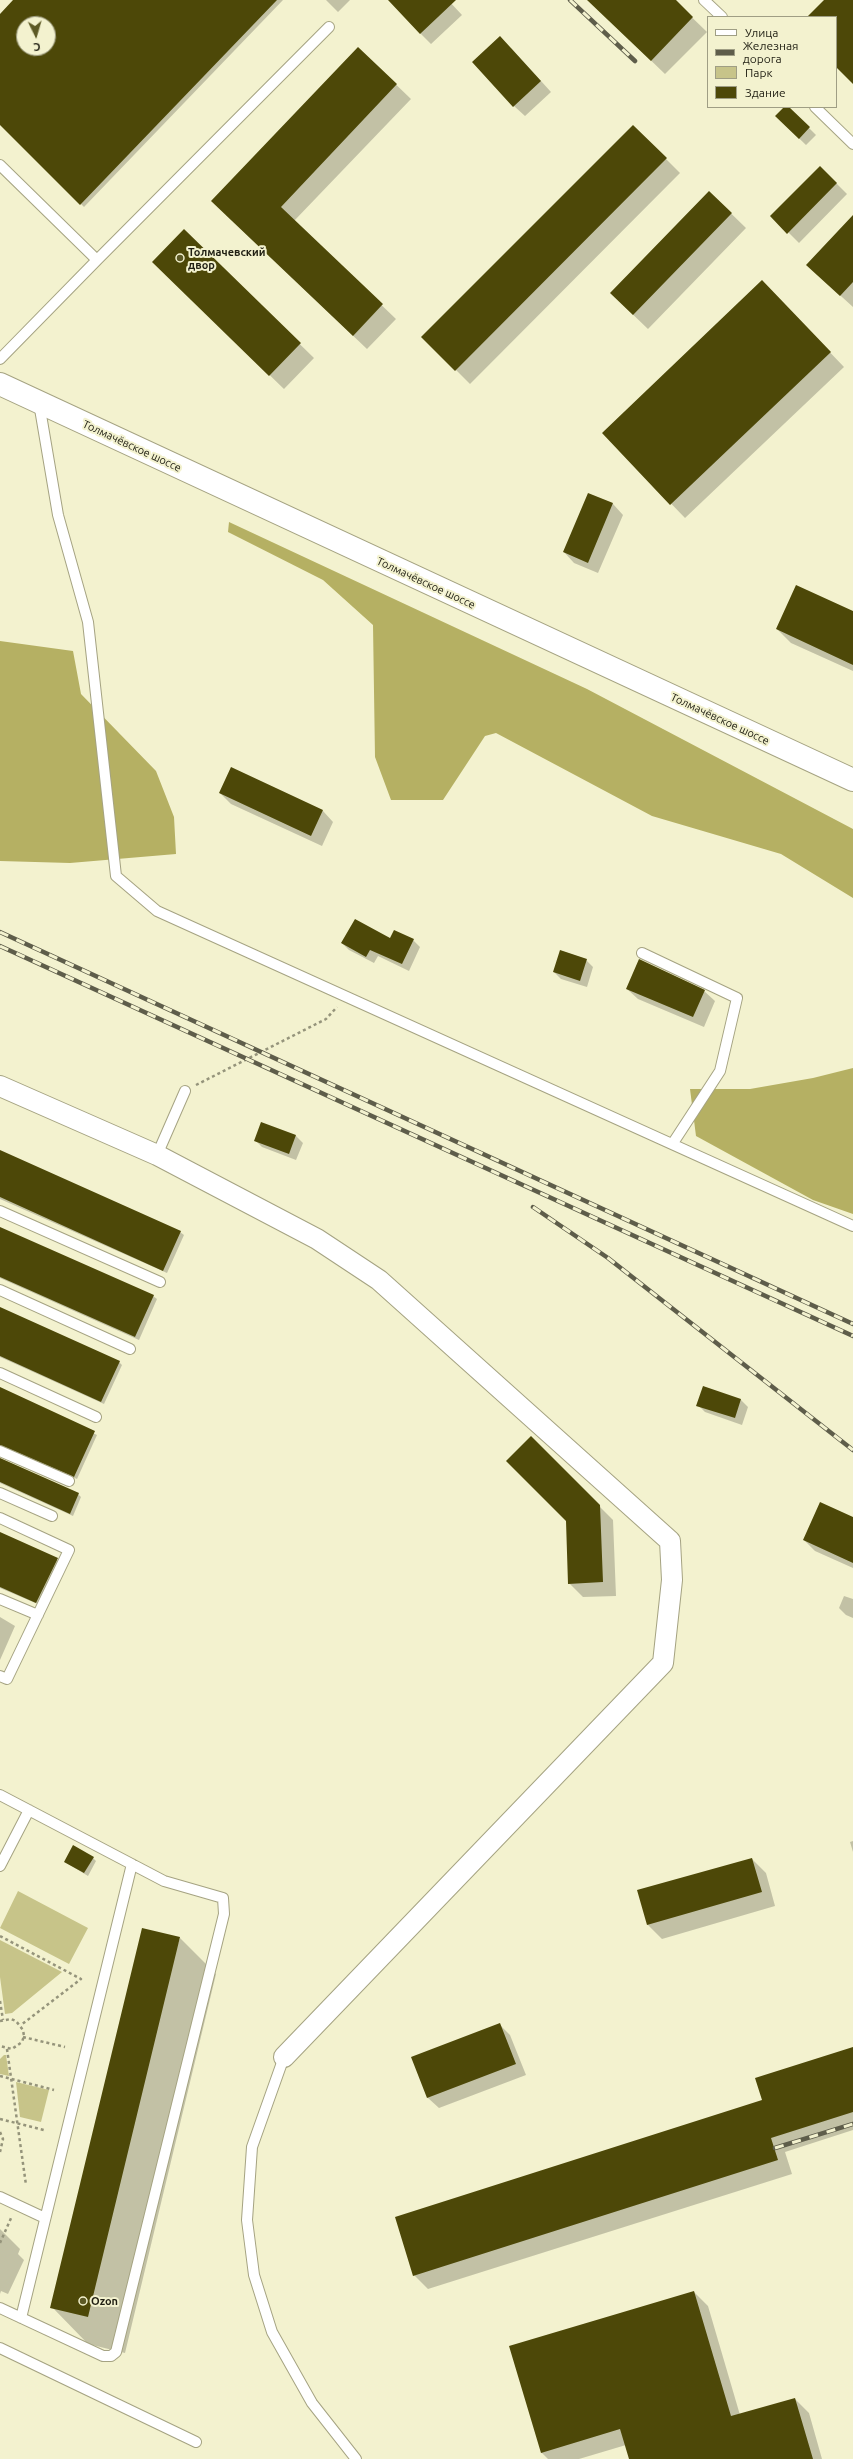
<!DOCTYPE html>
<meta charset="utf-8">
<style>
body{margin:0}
#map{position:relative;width:853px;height:2459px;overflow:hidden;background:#f3f2cf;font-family:Ubuntu,sans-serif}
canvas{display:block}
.legend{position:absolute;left:707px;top:16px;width:130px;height:92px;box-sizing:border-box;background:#f3f2cf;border:1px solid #9f9e84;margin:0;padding:5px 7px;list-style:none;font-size:12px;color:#201f13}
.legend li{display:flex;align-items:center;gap:8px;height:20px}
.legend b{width:20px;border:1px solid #9f9e84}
.north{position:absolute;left:16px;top:16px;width:40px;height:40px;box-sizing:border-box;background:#f3f2cf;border:1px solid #9f9e84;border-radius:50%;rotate:175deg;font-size:11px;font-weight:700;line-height:16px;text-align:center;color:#201f13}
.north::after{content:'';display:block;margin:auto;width:14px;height:18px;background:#5c5925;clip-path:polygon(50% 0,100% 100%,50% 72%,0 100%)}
</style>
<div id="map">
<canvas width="853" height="2459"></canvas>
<ul class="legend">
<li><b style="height:5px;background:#fff"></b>Улица</li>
<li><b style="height:5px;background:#5e5d4a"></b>Железная дорога</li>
<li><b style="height:11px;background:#c7c489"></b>Парк</li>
<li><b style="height:11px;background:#4d4808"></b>Здание</li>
</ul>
<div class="north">С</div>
</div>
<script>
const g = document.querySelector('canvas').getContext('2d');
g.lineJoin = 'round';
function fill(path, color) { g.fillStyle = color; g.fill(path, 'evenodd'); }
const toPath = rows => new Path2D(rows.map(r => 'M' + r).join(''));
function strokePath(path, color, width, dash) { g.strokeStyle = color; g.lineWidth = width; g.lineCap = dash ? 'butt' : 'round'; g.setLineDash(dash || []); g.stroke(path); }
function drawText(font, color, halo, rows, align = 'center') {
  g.font = font + ' Ubuntu,sans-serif'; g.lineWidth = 4; g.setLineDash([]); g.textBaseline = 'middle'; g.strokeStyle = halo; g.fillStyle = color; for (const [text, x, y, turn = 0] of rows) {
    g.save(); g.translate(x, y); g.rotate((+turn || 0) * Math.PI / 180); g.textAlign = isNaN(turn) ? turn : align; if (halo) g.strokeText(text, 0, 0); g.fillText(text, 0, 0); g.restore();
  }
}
fill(toPath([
 [18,1891,88,1928,69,1964,0,1928],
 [0,1940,62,1972,12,2013,5,2014,0,1977],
 [4,2055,6,2055,9,2076,0,2074,0,2059],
 [16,2082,49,2090,41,2122,20,2117]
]), '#c7c489');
fill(toPath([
 [229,522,587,689,853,829,853,898,781,854,652,816,496,733,485,736,443,800,391,800,375,757,373,625,323,580,228,532],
 [0,641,73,651,81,694,156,771,174,817,176,854,70,863,0,861],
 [853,1068,853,1214,813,1200,696,1136,690,1089,750,1089,813,1078]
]), '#b5b063');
fill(toPath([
 [15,0,283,0,84,207,0,123,0,15],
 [24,24,48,24,48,48,24,48],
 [326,0,350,0,338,12],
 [400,0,448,0,462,15,431,44,420,33],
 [588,0,674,0,707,32,665,74],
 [358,48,411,99,294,221,396,319,367,349,226,215],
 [511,48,551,92,525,116,514,106],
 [785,107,788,107,816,135,806,145,776,116],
 [633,126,680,173,470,384,423,337],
 [820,167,847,194,799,243,772,216],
 [709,192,746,228,648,329,625,307],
 [853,216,853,307,820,277],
 [184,231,314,358,284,389,167,276],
 [776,296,844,367,685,518,603,433],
 [589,494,613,504,623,515,598,573,574,563,564,552],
 [853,613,853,671,791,643,777,629],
 [232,769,323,811,333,822,322,846,231,804,220,793],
 [413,940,420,947,409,971,378,956,374,963,349,950,342,943],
 [586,960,593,967,587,987,561,979,554,972],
 [627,989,704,991,715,1001,704,1027,638,999],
 [262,1123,296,1136,303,1143,296,1160,262,1147,255,1140],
 [0,1151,180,1232,184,1235,167,1273,0,1199],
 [0,1228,153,1296,157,1299,139,1340,0,1278],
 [0,1308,119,1362,122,1365,104,1404,0,1357],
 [0,1388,97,1435,77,1479,7,1448,0,1448],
 [703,1388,741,1400,748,1407,742,1425,705,1412,698,1405],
 [531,1438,613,1520,616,1596,583,1597,569,1583,567,1521],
 [0,1459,78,1494,81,1497,73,1516,0,1483],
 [853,1518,853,1568,815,1551,804,1540],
 [0,1533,61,1562,40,1605,0,1588],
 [844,1596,853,1599,853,1618,846,1615,839,1608],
 [0,1617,15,1626,0,1660],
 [853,1841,853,1852,850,1842],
 [93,1858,96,1861,88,1876,65,1862],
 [752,1859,766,1873,775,1906,662,1939,648,1925,638,1891],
 [180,1938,216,1974,125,2353,88,2344,52,2307],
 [500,2025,510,2035,526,2075,439,2108,428,2098,413,2058],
 [853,2048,853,2130,785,2152,792,2174,428,2289,414,2275,764,2100],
 [0,2229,20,2249,18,2254,24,2260,8,2294,1,2291,0,2294],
 [694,2292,708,2306,740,2415,795,2399,809,2413,822,2459,630,2459,626,2445,579,2459,548,2459,541,2452]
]), '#0003');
fill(toPath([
 [13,0,277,0,80,205,0,125,0,14],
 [24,24,48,24,48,48,24,48],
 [388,0,456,0,420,34],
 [587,0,676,0,693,17,651,61],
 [824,0,853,0,853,84,836,67,836,17,807,17],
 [500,36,541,81,513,107,472,62],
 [358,47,397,84,281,207,383,304,353,336,211,201],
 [784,107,789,107,810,127,799,139,775,116],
 [633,125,667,158,455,371,421,337],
 [820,166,837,183,787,234,770,216],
 [709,191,732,213,633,315,610,293],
 [853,215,853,282,840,296,806,265],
 [184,229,301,343,269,376,152,262],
 [762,280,831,352,670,505,602,433],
 [588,493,613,503,588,563,563,552],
 [796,585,853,611,853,665,776,629],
 [231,767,323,810,311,836,219,793],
 [355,919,390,938,394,930,414,939,402,964,370,950,366,957,341,943],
 [560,950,587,959,580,981,553,972],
 [639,959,705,990,693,1017,626,989],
 [261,1122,296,1135,289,1154,254,1141],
 [0,1150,181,1231,163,1271,0,1197],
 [0,1227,154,1295,135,1337,0,1277],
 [0,1307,120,1361,101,1402,0,1356],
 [703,1386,741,1399,735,1418,696,1406],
 [0,1387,95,1431,74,1477,0,1445],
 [531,1436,600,1505,603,1582,568,1584,566,1521,506,1461],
 [0,1458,79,1493,70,1514,0,1482],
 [820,1502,853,1517,853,1563,803,1540],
 [0,1532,58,1558,36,1603,0,1587],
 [73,1845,94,1857,84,1873,64,1862],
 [752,1858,762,1892,647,1925,637,1890],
 [142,1928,180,1937,88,2317,50,2308],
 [500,2023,516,2064,427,2098,411,2057],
 [853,2047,853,2112,771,2138,778,2160,413,2276,395,2217,762,2100,755,2078],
 [694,2291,731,2416,795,2398,813,2459,629,2459,620,2429,541,2453,509,2346]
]), '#4d4808');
const service = toPath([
 [704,0,722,17],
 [815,107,853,144],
 [0,165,97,260,0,359],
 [97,260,329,27],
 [39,403,58,515,88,622,116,876,157,911,853,1226],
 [642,953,737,998,720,1071,673,1143],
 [157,1155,185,1091],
 [0,1211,160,1282],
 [0,1290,130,1349],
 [0,1373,96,1417],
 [0,1451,69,1481],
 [0,1493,52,1516],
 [0,1518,69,1550,7,1679,0,1676],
 [0,1599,38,1615],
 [0,1795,164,1881,223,1898,224,1914,116,2352,111,2356,103,2356,0,2308],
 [0,1866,29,1810],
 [284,2057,252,2147,247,2220,254,2275,272,2332,312,2403,356,2459],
 [0,2197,45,2218],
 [21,2318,132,1864],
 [0,2348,196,2442]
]);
const minor = toPath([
 [0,1086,157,1155,317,1239,379,1280,670,1541,672,1580,663,1663,284,2057]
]);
const primary = toPath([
 [0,384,853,780]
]);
strokePath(service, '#a5a382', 12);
strokePath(minor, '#a5a382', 22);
strokePath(primary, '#a5a382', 24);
strokePath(toPath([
 [196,1085,326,1019,337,1007],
 [0,1936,81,1979,21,2025],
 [0,2001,3,2020],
 [0,2021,11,2019,16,2021,23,2030,24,2036,22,2042,12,2049,0,2046],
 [23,2037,65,2047],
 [7,2049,26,2185],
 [0,2076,54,2090],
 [0,2119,44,2130],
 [0,2132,3,2139,0,2152],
 [0,2243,12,2216]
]), '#95947b', 2.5, [3, 3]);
strokePath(service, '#fff', 10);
strokePath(minor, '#fff', 20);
strokePath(primary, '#fff', 22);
const rail = toPath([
 [570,0,635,61],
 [0,932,853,1324],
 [0,946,853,1336],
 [533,1207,608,1258,853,1450],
 [775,2148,853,2124]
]);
strokePath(rail, '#5e5d4a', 4.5);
strokePath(rail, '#f3f2cf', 3, [9]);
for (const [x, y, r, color] of [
 [180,258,4,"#5c5925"],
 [83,2301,4,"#5c5925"]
]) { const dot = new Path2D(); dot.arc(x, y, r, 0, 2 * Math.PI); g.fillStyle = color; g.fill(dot); strokePath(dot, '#f3f2cf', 1.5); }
drawText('bold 11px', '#201f13', '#f3f2cf', [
 ["Толмачевский",188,252],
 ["двор",188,265],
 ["Ozon",91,2301]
], 'left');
drawText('11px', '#201f13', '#f3f2cf', [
 ["Толмачёвское шоссе",132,446,25],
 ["Толмачёвское шоссе",426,583,25],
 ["Толмачёвское шоссе",720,719,25]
]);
</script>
